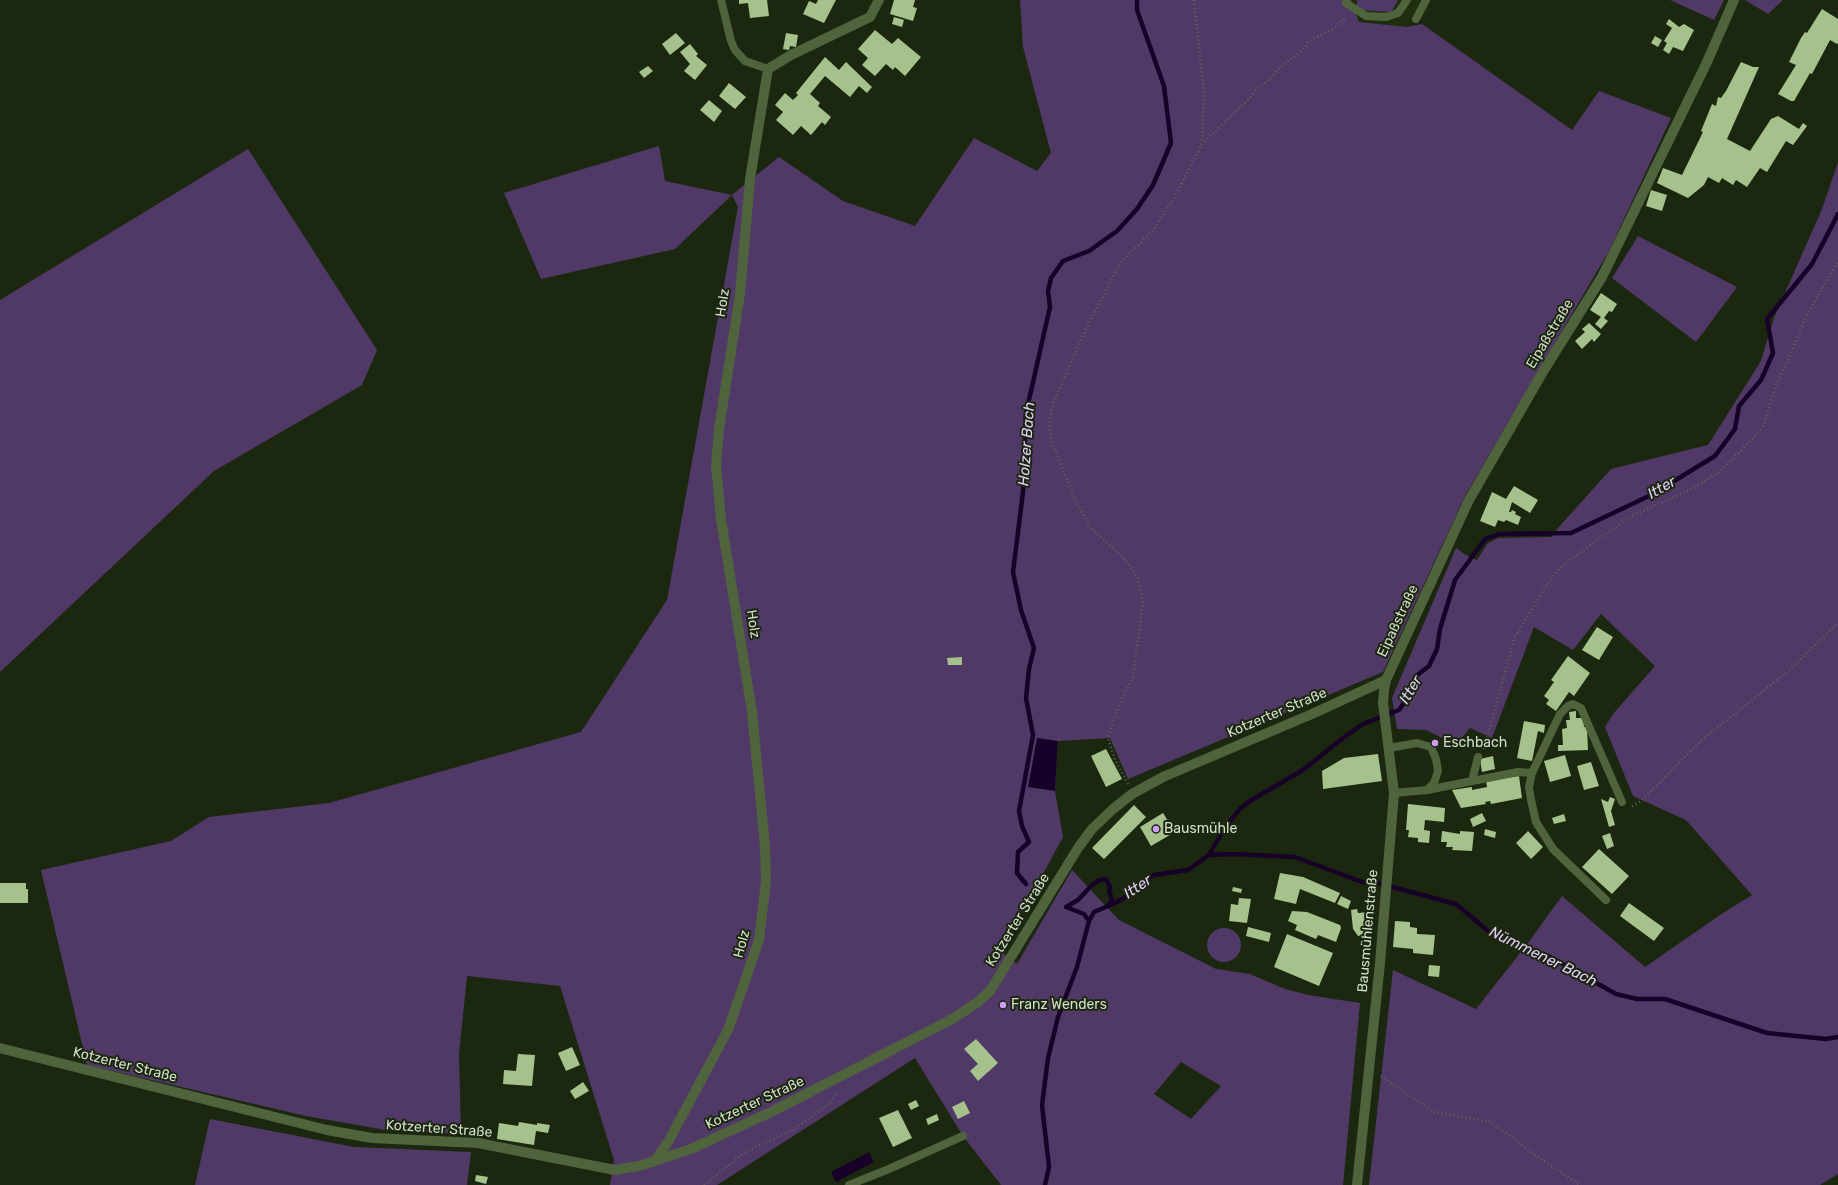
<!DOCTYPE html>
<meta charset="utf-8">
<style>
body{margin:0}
canvas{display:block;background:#1b270e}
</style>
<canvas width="1838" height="1185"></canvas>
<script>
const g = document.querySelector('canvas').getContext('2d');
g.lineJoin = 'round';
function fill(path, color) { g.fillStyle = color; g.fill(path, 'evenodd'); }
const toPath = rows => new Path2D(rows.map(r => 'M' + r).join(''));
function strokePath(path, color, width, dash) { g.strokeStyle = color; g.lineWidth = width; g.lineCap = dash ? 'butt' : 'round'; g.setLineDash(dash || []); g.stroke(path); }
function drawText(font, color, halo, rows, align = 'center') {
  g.font = font + ' Rubik,sans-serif'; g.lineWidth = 4; g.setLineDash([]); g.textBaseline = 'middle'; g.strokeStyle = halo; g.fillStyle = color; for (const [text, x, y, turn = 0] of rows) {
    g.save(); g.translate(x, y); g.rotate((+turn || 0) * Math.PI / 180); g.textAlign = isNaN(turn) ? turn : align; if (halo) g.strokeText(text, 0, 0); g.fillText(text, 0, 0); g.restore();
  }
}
fill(toPath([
 [1351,0,1421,0,1407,27,1359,22]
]), '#1f2e0e');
fill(toPath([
 [1020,0,1351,0,1359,22,1407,27,1422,24,1572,130,1599,91,1671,118,1609,251,1466,494,1383,672,1128,779,1110,738,1058,741,1055,791,1063,837,1001,952,1017,964,1072,870,1119,920,1216,969,1250,974,1285,989,1308,995,1360,1003,1343,1185,1001,1185,963,1136,915,1058,717,1185,610,1185,614,1160,560,986,467,976,459,1054,461,1134,386,1130,306,1116,87,1065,41,870,171,841,209,817,329,803,581,732,667,600,738,207,732,195,675,249,541,279,504,193,659,146,665,181,732,195,779,157,843,201,915,226,974,138,1037,171,1051,153,1023,47],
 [1181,1062,1221,1086,1191,1119,1154,1094],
 [1357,0,1398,0,1391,12,1357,10],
 [1670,0,1724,0,1714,20],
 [1745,0,1783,0,1768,14],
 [248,149,377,350,362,385,214,471,0,672,0,300],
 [1838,162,1838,1174,1820,1185,1369,1185,1393,970,1476,1009,1528,943,1562,896,1645,967,1720,915,1752,895,1686,820,1633,796,1605,727,1613,714,1655,666,1601,614,1573,650,1534,627,1492,738,1470,728,1456,745,1426,730,1397,729,1392,698,1456,548,1466,555,1477,560,1487,544,1498,538,1552,537,1558,528,1611,469,1708,445,1761,361,1774,318,1822,209],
 [1638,236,1737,287,1696,342,1612,278],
 '1207 945a17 17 0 1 1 34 0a17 17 0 1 1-34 0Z',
 [210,1119,354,1147,471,1152,467,1185,195,1185]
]), '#513967');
fill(toPath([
 [1037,738,1058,741,1055,791,1028,787],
 [869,1152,874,1162,836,1182,831,1172]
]), '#170128');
strokePath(toPath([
 [1209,855,1234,854,1295,857,1362,882,1374,882,1456,904,1487,930,1535,953,1550,957,1616,994,1637,999,1665,999,1767,1033,1826,1039,1838,1037],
 [1026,884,1017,873,1018,852,1029,842,1022,826,1019,811,1033,735,1026,698,1029,669,1034,648,1021,610,1013,572,1023,492,1026,413,1050,307,1048,291,1051,278,1063,261,1089,251,1117,231,1137,209,1153,185,1171,143,1164,86,1137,10,1137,0],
 [1089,921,1084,914,1066,907,1078,900,1092,885,1100,880,1106,879,1110,887,1109,891,1112,900,1109,905],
 [1045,1185,1049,1167,1042,1105,1048,1058,1058,1017,1077,967,1089,921,1094,912,1115,903,1124,898,1133,887,1154,875,1188,870,1209,855,1225,827,1240,809,1250,801,1303,770,1343,738,1363,724,1399,710,1410,694,1416,676,1429,666,1437,649,1440,629,1455,580,1485,539,1499,534,1571,533,1651,495,1715,456,1735,429,1739,406,1761,380,1773,353,1767,319,1812,264,1838,214]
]), '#170128', 4.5);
fill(toPath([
 [739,0,767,0,769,16,750,18,748,3,739,4],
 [818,0,836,0,824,23,803,14,809,1,816,4],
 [894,0,915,0,913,7,917,8,913,21,890,14],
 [1822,9,1838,19,1838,43,1837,44,1830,40,1812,74,1810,73,1794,101,1791,101,1778,94,1796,65,1789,62,1801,38,1805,32,1807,33],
 [894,17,904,20,902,27,892,24],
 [1669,19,1679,27,1684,24,1694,30,1683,51,1673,47,1669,54,1663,50,1667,43,1664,41,1672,28,1666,24],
 [875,30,892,44,898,38,921,57,905,76,895,67,893,70,886,64,875,76,862,65,868,58,858,49],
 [676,33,685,43,670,55,662,44],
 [786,33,798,35,796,47,790,46,789,50,783,49],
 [1655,36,1662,40,1658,47,1651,43],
 [690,44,698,54,696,56,707,65,695,80,684,71,690,64,680,52],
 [825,57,839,70,846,62,872,87,867,93,859,86,850,97,825,76,810,94,820,103,818,106,831,117,825,125,822,122,811,135,801,126,793,135,776,120,783,112,775,105,785,93,793,100,798,95,796,93],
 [1741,62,1753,67,1759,67,1727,139,1750,151,1771,119,1778,116,1799,129,1803,123,1807,126,1793,145,1786,141,1767,172,1760,168,1747,187,1736,180,1733,185,1722,178,1719,183,1708,177,1704,185,1688,198,1657,183,1663,168,1682,175,1703,132,1701,131,1712,104,1716,106,1718,97,1721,98,1726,91],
 [648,66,653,71,644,78,639,72],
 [729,83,746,97,735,109,719,96],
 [709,100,722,111,714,122,700,110],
 [1651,190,1667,195,1662,211,1646,206],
 [1601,293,1617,304,1612,312,1609,311,1604,318,1608,321,1601,329,1595,324,1601,317,1590,310],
 [1589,323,1601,334,1594,342,1592,339,1582,349,1575,341,1585,332,1582,329],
 [1514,486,1538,500,1530,513,1512,502,1509,512,1511,512,1512,510,1516,512,1515,514,1521,517,1518,525,1506,520,1504,522,1498,520,1495,527,1480,521,1492,492,1506,499],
 [1597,627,1613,637,1599,660,1582,650],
 [1568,656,1590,673,1574,696,1569,692,1556,711,1546,704,1549,700,1544,696,1554,682,1551,680],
 [962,657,962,665,948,665,947,658],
 [1576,711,1576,718,1583,718,1584,727,1587,727,1588,750,1558,751,1558,745,1563,745,1562,729,1567,728,1566,720,1570,720,1569,712],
 [1524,721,1545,725,1544,733,1538,731,1532,761,1517,758],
 [1106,749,1122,779,1106,787,1091,756],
 [1378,754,1382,781,1323,789,1322,771,1344,758],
 [1565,755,1571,776,1550,782,1544,761],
 [1493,756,1495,769,1482,772,1480,759],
 [1591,762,1599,786,1584,790,1577,766],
 [1519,776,1522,798,1491,804,1490,801,1485,802,1486,804,1461,808,1452,790,1472,787,1472,790,1487,787,1486,781],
 [1610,797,1615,799,1611,811,1615,825,1609,827,1601,799,1608,802],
 [1408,804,1445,808,1444,822,1425,820,1424,830,1430,831,1429,843,1418,842,1418,838,1408,837,1409,830,1406,830],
 [1134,805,1146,817,1104,859,1092,848],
 [1163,813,1175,832,1151,846,1140,827],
 [1482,813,1486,821,1473,827,1470,819],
 [1564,814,1566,821,1554,824,1552,818],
 [1485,829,1496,832,1495,838,1484,835],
 [1442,831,1460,834,1460,831,1474,832,1472,851,1452,850,1453,847,1446,847,1447,842,1441,842],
 [1528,831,1543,847,1531,859,1516,843],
 [1610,833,1614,846,1607,849,1602,836],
 [1599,849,1629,876,1612,894,1582,867],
 [1280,873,1303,877,1340,893,1335,903,1300,889,1296,904,1274,899],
 [0,883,26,883,26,889,28,889,28,903,0,903],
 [1233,887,1242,889,1241,893,1232,891],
 [1341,896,1351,901,1348,909,1337,904],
 [1239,898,1251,899,1247,923,1229,921,1231,904,1238,905],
 [1629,903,1664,928,1654,941,1620,916],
 [1357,909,1358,913,1369,912,1371,934,1358,936,1353,929,1351,910],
 [1292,911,1307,912,1340,925,1341,928,1336,942,1318,935,1316,939,1295,930,1297,925,1288,921],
 [1395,921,1410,922,1410,927,1417,928,1417,934,1435,935,1433,955,1413,953,1413,949,1393,947],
 [1248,927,1271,933,1269,942,1246,936],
 [1287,934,1333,953,1319,986,1274,967],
 [1429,965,1440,966,1439,977,1428,976],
 [976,1039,998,1063,978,1081,970,1071,978,1064,964,1049],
 [572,1047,580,1065,566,1071,558,1053],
 [518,1054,535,1055,532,1086,503,1084,504,1070,516,1071],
 [583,1082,589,1091,575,1099,570,1091],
 [916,1100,919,1106,911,1110,908,1104],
 [964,1101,970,1113,958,1119,952,1107],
 [898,1110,912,1138,893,1147,879,1118],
 [937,1114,939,1120,928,1125,926,1119],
 [519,1122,537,1125,537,1123,550,1125,548,1133,536,1131,534,1145,497,1139,499,1123,518,1126],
 [476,1175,488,1177,486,1184,475,1181]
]), '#a6c28c');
strokePath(toPath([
 [1194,0,1204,91,1202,143],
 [1484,749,1515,637,1546,586,1560,568,1597,540,1632,516,1696,487,1719,472,1753,438,1764,425,1776,385,1789,358,1806,317,1838,261],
 [1128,784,1115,760,1108,738,1118,707,1133,677,1143,601,1137,576,1124,558,1091,528,1075,500,1052,442,1049,424,1053,404,1085,331,1121,262,1154,229,1174,198,1202,144,1249,99,1256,90,1272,77,1278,69,1305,48,1308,41,1333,29,1345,18,1345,16],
 [1632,806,1641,801,1704,738,1786,673,1838,623],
 [1381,1076,1434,1112,1491,1122,1538,1157,1580,1185],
 [704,1185,747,1151,793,1130,830,1103,837,1093]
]), '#5c6751', 2.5, [1, 3]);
strokePath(toPath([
 [721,0,731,41,735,50,745,61,768,69],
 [1346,3,1366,16,1386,17,1398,13,1407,0],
 [1416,19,1426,0],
 [1389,748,1417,743,1431,747,1436,759,1438,771,1434,783,1427,790],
 [1472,781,1478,757],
 [1394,793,1427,790,1518,772,1532,773],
 [1606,900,1553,849,1536,822,1531,800,1529,787,1532,773,1560,714,1568,706,1573,704,1581,708,1622,802],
 [849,1185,889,1169,963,1136]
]), '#4f633d', 8);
strokePath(toPath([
 [1386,680,1469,500,1544,370,1602,277,1707,62,1734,0],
 [654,1162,668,1142,728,1030,759,940,766,881,765,846,752,712,721,519,716,465,719,429,740,294,750,179,768,69,791,55,870,17,879,0]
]), '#4f633d', 10);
strokePath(toPath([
 [0,1048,327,1130,372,1138,478,1143,615,1170,639,1166,691,1149,771,1112,954,1018,978,1002,990,991,1078,848,1092,829,1113,809,1132,794,1163,777,1312,714,1386,680],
 [1357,1185,1380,963,1394,793,1383,703,1384,690,1386,680]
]), '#4f633d', 10);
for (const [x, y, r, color] of [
 [1435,743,4,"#d09dff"],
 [1156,829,4,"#d09dff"],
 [1003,1005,4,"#d09dff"]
]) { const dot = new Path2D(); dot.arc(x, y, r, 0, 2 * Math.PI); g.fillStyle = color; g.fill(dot); strokePath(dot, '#1b270e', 1.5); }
drawText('14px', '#d4ddcd', '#1b270e', [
 ["Holz",723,303,-81],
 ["Eipaßstraße",1550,334,-59],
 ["Eipaßstraße",1398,621,-65],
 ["Holz",753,624,81],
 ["Kotzerter Straße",1277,713,-23],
 ["Kotzerter Straße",1018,920,-58],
 ["Bausmühlenstraße",1368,931,-85],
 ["Holz",742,944,-75],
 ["Kotzerter Straße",125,1065,14],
 ["Kotzerter Straße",755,1103,-25],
 ["Kotzerter Straße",439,1129,4]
]);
drawText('14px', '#d4ddcd', '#1b270e', [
 ["Eschbach",1443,743],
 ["Bausmühle",1164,829],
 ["Franz Wenders",1011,1005]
], 'left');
drawText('italic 15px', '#e3cdfa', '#1b270e', [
 ["Holzer Bach",1027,444,-86],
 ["Itter",1662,488,-30],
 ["Itter",1411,690,-59],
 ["Itter",1138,887,-34],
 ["Nümmener Bach",1543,957,26]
]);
</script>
